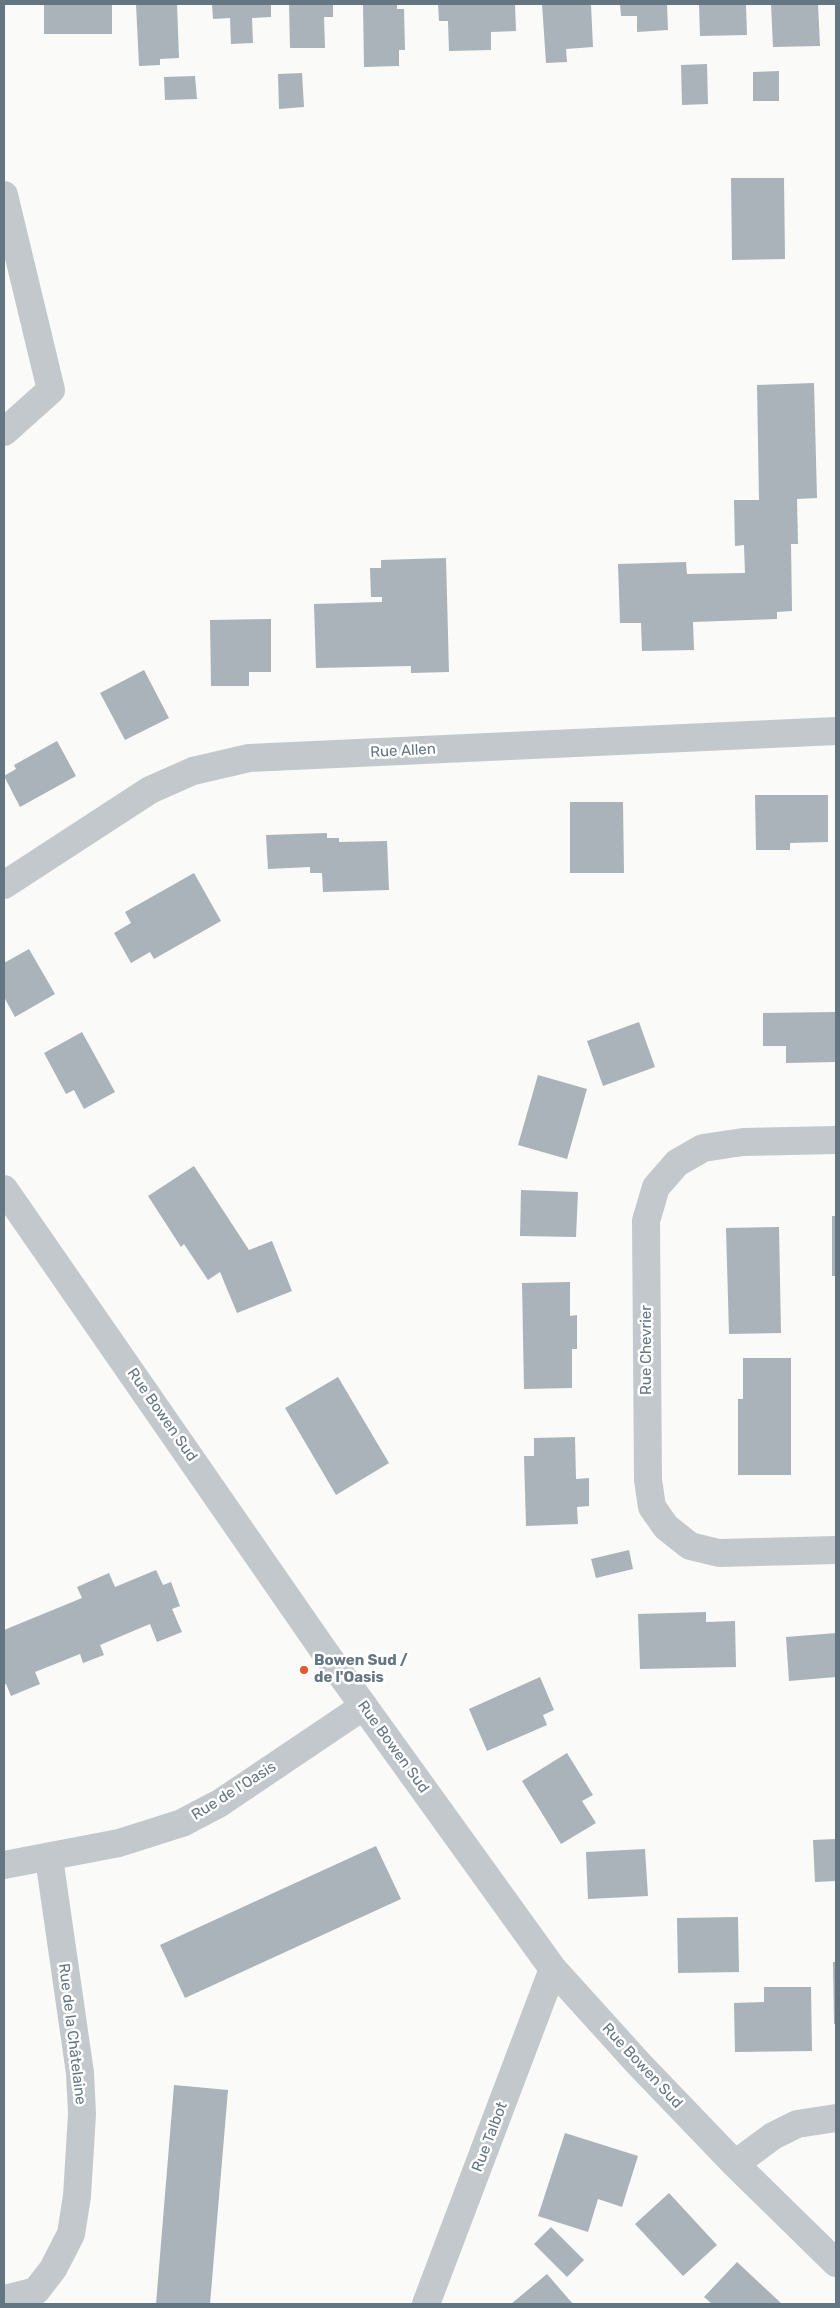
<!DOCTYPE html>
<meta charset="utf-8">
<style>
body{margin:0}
#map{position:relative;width:840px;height:2308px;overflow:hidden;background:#fafaf8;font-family:Rubik,sans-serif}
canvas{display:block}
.frame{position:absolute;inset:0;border:5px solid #657683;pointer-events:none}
</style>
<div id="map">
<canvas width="840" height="2308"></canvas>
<div class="frame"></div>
</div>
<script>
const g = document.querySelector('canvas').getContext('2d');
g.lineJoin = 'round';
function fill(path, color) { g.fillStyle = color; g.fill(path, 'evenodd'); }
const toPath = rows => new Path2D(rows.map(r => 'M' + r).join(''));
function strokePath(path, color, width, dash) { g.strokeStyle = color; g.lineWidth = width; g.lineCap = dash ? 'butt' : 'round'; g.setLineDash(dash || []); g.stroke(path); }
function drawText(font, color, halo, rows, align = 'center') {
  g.font = font + ' Rubik,sans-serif'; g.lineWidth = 5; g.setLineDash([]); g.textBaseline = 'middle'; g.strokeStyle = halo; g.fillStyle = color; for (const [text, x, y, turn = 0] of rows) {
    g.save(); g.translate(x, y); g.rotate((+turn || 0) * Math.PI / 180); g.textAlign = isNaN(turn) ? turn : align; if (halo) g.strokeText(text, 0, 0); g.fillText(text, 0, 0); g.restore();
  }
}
fill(toPath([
 [44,4,112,4,112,34,44,34],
 [136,4,177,4,179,58,160,59,160,65,139,66],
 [212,4,271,4,271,17,252,18,253,43,231,44,230,18,213,19],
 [289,4,333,4,333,17,324,17,325,48,290,48],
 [363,4,397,4,397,9,404,9,405,50,399,50,399,66,364,67],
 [438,4,515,4,516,31,491,32,491,50,449,51,448,21,439,21],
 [542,4,591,4,593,47,566,49,567,62,546,63],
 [620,4,667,4,668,30,637,32,637,16,621,16],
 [699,4,746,4,747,35,700,36],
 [771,4,818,4,820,46,773,47],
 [707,64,708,104,682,105,681,65],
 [779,71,779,101,753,101,753,72],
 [302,73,304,107,279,109,278,74],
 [195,76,197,99,165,100,164,77],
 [731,178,784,178,785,259,732,260],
 [814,383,817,498,797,499,798,544,791,544,792,611,777,612,777,619,693,622,694,650,642,651,641,623,620,623,618,564,686,562,687,574,745,573,744,545,735,546,734,500,759,500,757,385],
 [446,558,449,672,411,673,411,666,316,668,314,604,382,602,382,597,371,597,370,568,381,568,381,560],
 [271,619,271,672,249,672,249,686,211,686,210,620],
 [144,670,169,718,125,740,100,693],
 [57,741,76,776,20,807,4,776,16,769,14,765],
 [755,795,828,795,828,842,790,843,790,850,756,850],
 [570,802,623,802,624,873,570,873],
 [327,833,327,838,339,838,339,842,387,841,389,890,323,892,322,873,310,873,310,867,268,869,266,835],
 [194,873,221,921,154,959,150,952,131,963,114,933,131,923,125,912],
 [29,949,55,994,15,1017,4,997,4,963],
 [836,1012,836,1062,786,1063,786,1046,763,1046,763,1013],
 [639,1022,655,1067,603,1086,587,1041],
 [82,1032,115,1092,84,1109,74,1090,66,1094,44,1053],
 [538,1075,587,1089,567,1159,518,1145],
 [194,1166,249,1250,272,1241,292,1291,237,1313,220,1272,208,1280,184,1244,181,1247,148,1196],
 [521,1190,578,1192,576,1237,520,1236],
 [832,1216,836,1216,836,1276,832,1276],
 [779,1227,781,1333,729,1334,726,1228],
 [570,1282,570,1316,577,1315,577,1349,572,1349,572,1388,524,1389,522,1283],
 [743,1358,791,1358,791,1475,738,1475,738,1399,743,1399],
 [338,1377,389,1463,336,1495,285,1408],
 [575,1437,576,1479,589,1478,589,1506,577,1507,578,1524,526,1526,524,1456,534,1456,534,1438],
 [629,1550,633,1569,596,1578,591,1559],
 [156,1570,163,1585,171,1582,180,1606,172,1609,182,1632,157,1642,150,1624,100,1645,104,1655,83,1663,80,1654,35,1672,40,1684,11,1696,6,1684,4,1685,4,1630,82,1598,77,1587,109,1573,115,1587],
 [706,1612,706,1622,735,1621,736,1667,640,1669,638,1614],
 [836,1633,836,1677,789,1681,786,1637],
 [540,1677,554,1710,543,1715,547,1725,487,1751,469,1709],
 [567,1753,593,1795,582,1801,596,1823,561,1844,522,1781],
 [836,1839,836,1881,815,1882,813,1840],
 [376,1846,401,1899,185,1998,160,1945],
 [645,1849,648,1896,588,1899,586,1852],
 [738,1917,739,1972,678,1973,677,1918],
 [833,1962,836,1962,836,2024,834,2024],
 [764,1987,811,1987,812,2051,735,2052,734,2003,764,2002],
 [174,2085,228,2090,210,2304,156,2304],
 [565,2133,638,2156,622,2207,598,2199,588,2232,538,2216],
 [669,2193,717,2245,683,2276,635,2224],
 [551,2227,584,2260,567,2277,534,2244],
 [737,2262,782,2304,712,2304,704,2297],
 [547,2274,573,2304,511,2304]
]), '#aab3b9');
strokePath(toPath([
 [4,195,51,390,4,432],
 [4,885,150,790,193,771,249,758,836,731],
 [836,1140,743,1142,703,1148,677,1163,656,1187,646,1221,648,1480,652,1507,666,1527,690,1546,719,1553,836,1550],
 [4,1189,324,1651,553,1969,638,2063,735,2164,836,2263],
 [4,1865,119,1843,182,1823,220,1803,364,1706],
 [735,2164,773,2136,797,2124,836,2118],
 [4,2299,36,2291,53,2269,71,2234,77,2196,82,2114,80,2073,49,1858],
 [426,2304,553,1969]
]), '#c3c8cc', 28);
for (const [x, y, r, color] of [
 [304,1670,5,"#e4572e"]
]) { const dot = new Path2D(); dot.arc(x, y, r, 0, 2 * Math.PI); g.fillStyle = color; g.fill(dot); strokePath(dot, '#fff', 2); }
drawText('15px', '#657683', '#fff', [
 ["Rue Allen",403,751,-3],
 ["Rue Chevrier",647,1350,-90],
 ["Rue Bowen Sud",162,1415,55],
 ["Rue Bowen Sud",393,1747,54],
 ["Rue de l'Oasis",234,1791,-32],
 ["Rue de la Châtelaine",72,2034,83],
 ["Rue Bowen Sud",642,2066,47],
 ["Rue Talbot",490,2137,-69]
]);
drawText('bold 15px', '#657683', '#fff', [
 ["Bowen Sud /",314,1661],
 ["de l'Oasis",314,1678]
], 'left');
</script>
